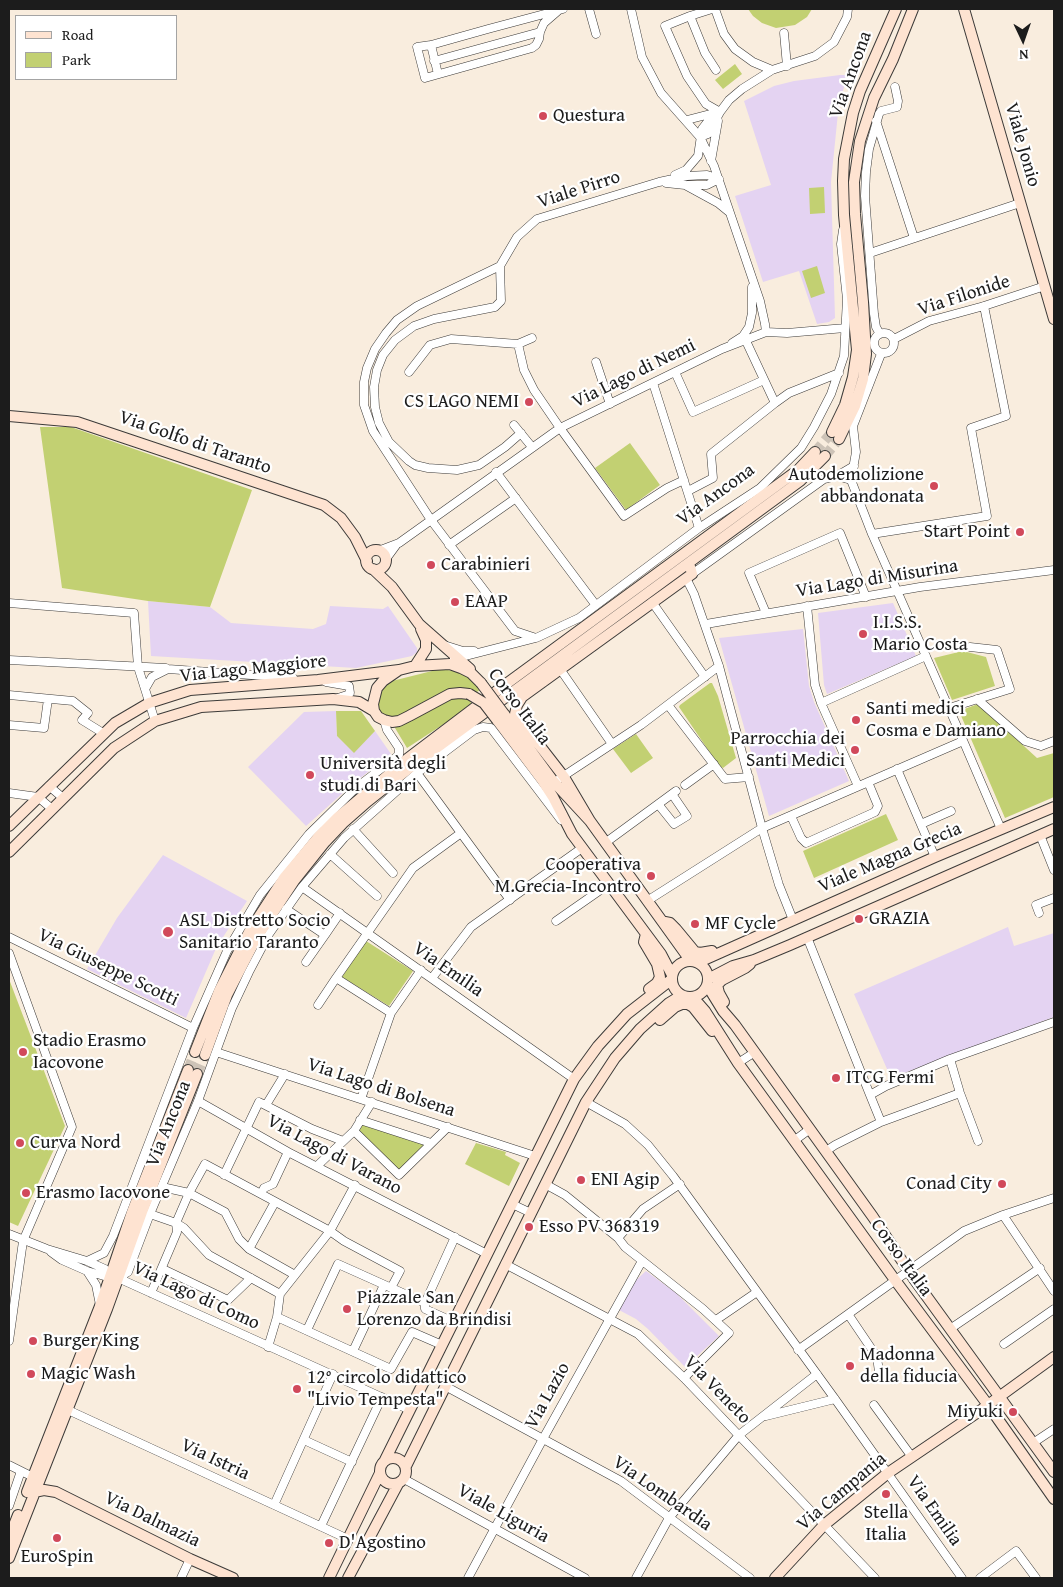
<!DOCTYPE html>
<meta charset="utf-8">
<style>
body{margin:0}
#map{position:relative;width:1063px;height:1587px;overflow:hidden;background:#f9edde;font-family:"Gentium Book Plus",serif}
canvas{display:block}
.frame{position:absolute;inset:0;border:10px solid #1c1c1c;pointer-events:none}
.legend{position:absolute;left:15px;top:15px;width:162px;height:65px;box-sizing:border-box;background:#fff;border:1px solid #a4a4a4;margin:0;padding:6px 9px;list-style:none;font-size:15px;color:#1c1c1c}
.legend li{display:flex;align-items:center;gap:10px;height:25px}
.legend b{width:25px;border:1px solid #a4a4a4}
.north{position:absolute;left:998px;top:15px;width:50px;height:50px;-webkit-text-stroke:4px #fff;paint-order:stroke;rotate:177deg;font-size:14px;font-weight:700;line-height:20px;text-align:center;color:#1c1c1c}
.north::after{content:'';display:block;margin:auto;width:18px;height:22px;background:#1c1c1c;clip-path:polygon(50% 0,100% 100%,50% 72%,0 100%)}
</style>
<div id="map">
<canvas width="1063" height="1587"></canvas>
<div class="frame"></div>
<ul class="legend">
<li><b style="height:6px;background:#fee3d1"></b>Road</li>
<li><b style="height:14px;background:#c2d072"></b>Park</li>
</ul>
<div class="north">N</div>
</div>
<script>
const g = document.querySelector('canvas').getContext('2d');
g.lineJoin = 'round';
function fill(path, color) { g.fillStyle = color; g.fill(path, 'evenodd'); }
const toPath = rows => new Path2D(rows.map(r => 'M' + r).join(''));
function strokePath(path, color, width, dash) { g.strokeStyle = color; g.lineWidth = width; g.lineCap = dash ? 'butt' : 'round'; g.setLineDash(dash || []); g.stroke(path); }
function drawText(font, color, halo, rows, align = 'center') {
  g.font = font + ' "Gentium Book Plus",serif'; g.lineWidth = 4.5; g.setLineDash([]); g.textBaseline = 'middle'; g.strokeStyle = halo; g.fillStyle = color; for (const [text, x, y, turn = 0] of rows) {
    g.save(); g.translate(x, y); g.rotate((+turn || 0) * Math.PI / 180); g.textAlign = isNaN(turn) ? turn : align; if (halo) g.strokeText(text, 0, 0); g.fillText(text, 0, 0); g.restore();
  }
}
fill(toPath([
 [840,75,848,75,839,103,831,182,835,318,829,322,817,324,799,271,763,282,735,196,771,185,744,101,774,86,794,81],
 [148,601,210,607,231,623,313,629,326,624,330,606,383,609,388,606,417,648,417,652,412,656,356,668,151,656],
 [893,603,916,656,827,694,824,685,818,613],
 [803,629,809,686,814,702,849,781,769,816,719,638],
 [336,711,337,736,354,752,375,731,391,754,354,783,306,826,248,767,304,712],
 [163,855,247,901,217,946,186,1018,87,969,117,918],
 [1008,927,1014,946,1054,933,1054,1017,891,1078,854,994],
 [646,1271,676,1293,719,1336,685,1367,648,1329,636,1319,619,1310,634,1282]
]), '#e4d3f2');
fill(toPath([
 [748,9,812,9,807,17,795,25,776,28,762,23,753,16],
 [735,64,742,74,723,89,715,80],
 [824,187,825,213,810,214,809,188],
 [817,266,825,293,811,298,802,271],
 [40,427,71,427,252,490,210,607,148,601,62,588],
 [630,443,660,485,626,510,595,468],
 [963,651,986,657,995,686,952,700,934,658],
 [440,669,455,671,467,676,480,688,480,690,477,692,453,689,441,693,411,712,396,718,383,717,377,708,379,694,388,682],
 [710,683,712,683,718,696,736,758,723,768,719,766,679,707,680,705],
 [457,697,468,699,473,705,407,748,395,728,396,726,441,701],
 [978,704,1037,758,1054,753,1054,797,1005,818,959,711],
 [336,711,361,711,375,731,354,753,337,736],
 [636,734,653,758,631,773,613,749],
 [886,814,898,840,814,878,803,851],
 [366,941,413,971,389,1006,342,977],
 [9,979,65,1126,18,1226,9,1222],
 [360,1123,423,1144,424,1148,400,1172,356,1130],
 [476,1143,506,1152,505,1155,520,1163,509,1186,465,1164]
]), '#c2d072');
strokePath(toPath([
 [815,452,832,432],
 [825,456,839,439],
 [188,1070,195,1052],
 [197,1074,205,1055]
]), '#cdc3b7', 10, [10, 5]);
const street = toPath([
 [589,9,596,34],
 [631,9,642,57,661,93,700,137,714,166,760,301,765,324,766,332],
 [712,9,690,16,705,53,716,70],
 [715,9,724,34,735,49,753,62,772,70],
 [559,10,544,23,540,32,539,39,536,45,532,48,425,78,417,47,431,45,488,29,563,9],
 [690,16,665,26,687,76,706,104,720,112],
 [784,33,787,66],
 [431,45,438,74],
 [434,61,540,32],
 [687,120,718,112],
 [876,121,914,238],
 [700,137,708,134,720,112,729,100,742,89,772,70,815,56,834,42,847,17,848,9],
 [711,161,718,121],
 [675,175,686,170,698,156,702,129,709,120,718,113],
 [666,183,685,185,718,203,729,212],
 [687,185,707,185,719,179],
 [870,253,1020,203],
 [500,266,417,306,397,320,386,333,375,349,367,368,364,382,364,405,373,431,431,520,515,631,536,638],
 [500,266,501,301,495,307,434,319,414,326,395,340,383,355,377,370,374,387,375,407,379,423,389,442,409,461,415,465,428,468,457,470,479,465,505,447,521,433],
 [500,266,517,237,537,219,659,182,687,176,707,175,719,179],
 '874 343a10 10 0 1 1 20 0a10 10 0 1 1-20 0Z',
 [880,334,876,327,874,314,865,196,866,172,869,149,879,114,881,111,897,107,898,101,895,87],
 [894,339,929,321,984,306,1045,286],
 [746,341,775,403],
 [732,343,743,336,749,327,752,313,752,287],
 [518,344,524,370,534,390,560,428,624,516,667,488,684,480],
 [596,362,610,404],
 [409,372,430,345,451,339,518,344,532,338],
 [675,372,693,412,764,380],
 [653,383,699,528],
 [514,425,532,447],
 [496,472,595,604],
 [837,476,854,466],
 [851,480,872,534,959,731,1001,829],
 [851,480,856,452,853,426,881,354],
 [688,491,713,478,711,454,775,403,789,393,839,373],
 [872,534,987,516,971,428,1006,416,984,306],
 [449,545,516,498],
 [378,551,399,543,560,428,722,349,766,332,787,333,845,328],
 [386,559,397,544],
 [692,574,824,479,837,476,851,480],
 [686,578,694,594,719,666,762,828,779,885,793,920],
 [652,602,705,677],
 [9,603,134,613,138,667,145,689],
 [807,606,815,685,821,703,858,786],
 [766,613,749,573,840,533,866,597],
 [706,624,920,587,1054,570],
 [444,645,463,651,474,651],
 [454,659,536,638,579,618,699,528,760,488,801,448,814,427,831,394,844,356,847,299,841,244,843,230],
 [9,660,166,668],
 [560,669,612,744],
 [326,682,349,686,350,693,347,695,338,698],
 [9,695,73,701,88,713,82,720,103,733],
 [977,699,1025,741,1041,746,1054,741],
 [821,703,926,656],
 [668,705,725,779,749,777],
 [949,708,1010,689,997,650,970,647],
 [155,721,145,689,152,677,168,669,293,678],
 [9,725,44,728,48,699],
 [897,769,935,857],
 [417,773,510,900],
 [559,779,641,725,719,666],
 [685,785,714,764],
 [49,786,63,798],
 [9,793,38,797,52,809],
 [658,804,674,824,687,816,672,794],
 [791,816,801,838,806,843,875,812,878,806,868,782],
 [921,824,951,811],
 [353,829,393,873],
 [1040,835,1054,870],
 [605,843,676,791],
 [330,854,377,896],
 [302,887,574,1079],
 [647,901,762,828,963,741],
 [286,909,325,935,306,962],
 [1039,913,1036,905,1054,898],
 [556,921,609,884],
 [325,935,340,913],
 [9,937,193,1028],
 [807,937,870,1095],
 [9,953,72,1127,23,1241,9,1341],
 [432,978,471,927,582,848],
 [318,1005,336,978],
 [391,1013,336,978,413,868,461,833],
 [216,1052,535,1156],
 [950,1059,960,1093,978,1141],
 [738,1063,755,1052],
 [361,1099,391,1013,421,970],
 [198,1101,288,1152,487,1254],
 [586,1102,625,1124,648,1145,673,1176,835,1399,962,1578],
 [266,1105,285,1074],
 [360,1120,431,1143],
 [881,1122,960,1093],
 [354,1131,399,1175,448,1127],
 [795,1140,810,1129],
 [826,1151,835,1145,881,1122,870,1095,886,1086,950,1059,1054,1022],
 [317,1166,354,1131,372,1102],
 [224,1175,259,1102,312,1129,343,1141],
 [545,1184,565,1195,618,1238,625,1247,703,1309,729,1333,684,1378],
 [162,1187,189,1193,225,1212,239,1239,249,1249,295,1275],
 [261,1194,264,1188,273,1184,288,1152],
 [512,1204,531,1213],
 [150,1214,176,1223,184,1228,209,1255,280,1294],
 [1003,1215,1054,1291],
 [9,1234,47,1249,87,1261,105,1269,110,1275,118,1278,410,1410],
 [618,1238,643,1209,680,1184],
 [249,1249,275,1202],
 [51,1252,62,1260,87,1271,96,1285,100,1305],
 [87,1261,104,1253,113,1236,193,1028,227,951,260,895,309,834,357,787,399,755,399,748,387,730,384,720],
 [505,1264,638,1334,684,1378,875,1578],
 [163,1269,228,1300,251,1278],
 [87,1271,104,1276,110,1275],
 [118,1278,128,1272,150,1214,198,1101,232,1008,249,972,269,934,302,887,344,838,417,773,474,730,483,727,491,728,561,820],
 [151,1293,177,1232,176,1223,189,1193,205,1164,330,1231,344,1241,400,1271,391,1288],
 [425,1303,455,1237],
 [848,1314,877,1357,879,1372],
 [277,1317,391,1369,412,1332,442,1345],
 [716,1320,757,1292],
 [950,1329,1040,1268],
 [307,1330,338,1264,425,1303,425,1309,454,1322],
 [1004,1344,1054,1309],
 [268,1347,277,1317,280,1294,330,1231,355,1185],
 [798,1350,964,1231,1003,1215,1054,1198],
 [353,1351,384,1285],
 [445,1386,621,1481,750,1578],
 [874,1405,912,1457],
 [68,1410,348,1539],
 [766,1416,835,1399],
 [304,1440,352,1462],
 [1033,1443,1054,1429],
 [9,1465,33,1477],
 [404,1479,585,1578],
 [274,1505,333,1374],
 [9,1506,21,1471],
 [321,1526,382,1397],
 [181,1578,190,1559],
 [468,1578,544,1437,642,1261],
 [636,1578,669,1518,739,1435,817,1374],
 [980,1578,1016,1551,1036,1578]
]);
const secondary = toPath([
 [964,9,1054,319],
 [9,416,77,422,324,505,341,518,355,537,367,561],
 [832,432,845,405,853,377,857,350,844,215,843,181,844,159,853,113,860,91,896,9],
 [839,439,855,406,863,379,866,354,863,302,855,214,854,182,860,141,874,98,893,59,913,9],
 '366 560a10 10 0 1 1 20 0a10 10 0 1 1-20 0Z',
 [373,569,392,587,419,624,470,669],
 [415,666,426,649,426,640,421,629],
 [469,694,460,693,450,694,409,716,399,721,392,722,384,720,378,717,374,711,373,704,377,688,383,681,399,670,415,666,450,664,461,668,471,673,481,683],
 [504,714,553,781,590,821,690,960],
 [497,720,542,780,553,797,572,834,661,954,672,975],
 [590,821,564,777,515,714,517,705,522,697,692,574,689,563],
 [9,826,115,723,149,703,190,690,318,680,399,670],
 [9,852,114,748,155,721,201,707,333,699,359,702,374,711],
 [665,922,670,923,676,929,695,952,700,953,712,951],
 [646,934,644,942,657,964,660,977,657,983,649,989],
 [696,961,706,959,935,857,1054,807],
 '672 979a18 18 0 1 1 36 0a18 18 0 1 1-36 0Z',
 [708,979,733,966,754,960,790,945,1054,829],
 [707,985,723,1011,735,1025,873,1217,914,1279,1054,1472],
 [690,997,698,1003,705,1011,738,1063,895,1280,988,1405,1054,1499],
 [724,1002,719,993,717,985,722,980,745,968,750,964],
 [660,1020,675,1007,682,1004,688,1004,693,1007,712,1031],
 [195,1052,219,991,249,932,284,878,319,836,338,817,407,759,502,687,798,470,815,452],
 [205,1055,227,995,257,937,294,881,325,842,343,823,368,801,412,766,800,481,825,456],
 '380 1471a13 13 0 1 1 26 0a13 13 0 1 1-26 0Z',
 [385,1460,574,1079,598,1046,627,1014,672,979],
 [406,1466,586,1102,615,1058,640,1029,669,1003,682,995],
 [27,1492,100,1306,132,1212,188,1070],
 [34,1492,44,1490,56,1492,190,1559,233,1578],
 [9,1538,18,1515],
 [9,1558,107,1309,142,1212,197,1074],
 [329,1578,380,1473],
 [348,1578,398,1484],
 [775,1578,824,1525,888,1473,981,1410,1054,1357]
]);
strokePath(street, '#3d3b39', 9);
strokePath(secondary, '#3d3b39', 12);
strokePath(street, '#fff', 8);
strokePath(secondary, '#fee3d1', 10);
const secondaryBridge = toPath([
 [481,683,504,714],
 [469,694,484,703,497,720]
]);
strokePath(secondaryBridge, '#3d3b39', 12, []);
strokePath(secondaryBridge, '#fee3d1', 10);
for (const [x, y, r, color] of [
 [543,116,5,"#d1495b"],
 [529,402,5,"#d1495b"],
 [934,486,5,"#d1495b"],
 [1020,532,5,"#d1495b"],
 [431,565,5,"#d1495b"],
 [455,602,5,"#d1495b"],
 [863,634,5,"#d1495b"],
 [856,720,5,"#d1495b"],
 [855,750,5,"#d1495b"],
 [310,775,5,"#d1495b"],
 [651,876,5,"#d1495b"],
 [859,919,5,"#d1495b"],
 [695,924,5,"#d1495b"],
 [168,932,6,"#d1495b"],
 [23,1052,5,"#d1495b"],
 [836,1078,5,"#d1495b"],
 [20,1143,5,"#d1495b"],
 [581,1180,5,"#d1495b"],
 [1002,1184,5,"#d1495b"],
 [26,1193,5,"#d1495b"],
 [529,1227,5,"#d1495b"],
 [347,1309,5,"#d1495b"],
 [33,1341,5,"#d1495b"],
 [850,1366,5,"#d1495b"],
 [31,1374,5,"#d1495b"],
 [297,1389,5,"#d1495b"],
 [1013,1412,5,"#d1495b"],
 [886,1494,5,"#d1495b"],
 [57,1538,5,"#d1495b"],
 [329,1543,5,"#d1495b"]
]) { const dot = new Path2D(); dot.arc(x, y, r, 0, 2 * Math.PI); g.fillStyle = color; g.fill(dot); strokePath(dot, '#fff', 2); }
drawText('19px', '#1c1c1c', '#fff', [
 ["Via Ancona",851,75,-70],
 ["Viale Jonio",1022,145,74],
 ["Viale Pirro",579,190,-18],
 ["Via Filonide",964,296,-18],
 ["Via Lago di Nemi",634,374,-26],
 ["Via Golfo di Taranto",195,443,19],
 ["Via Ancona",716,495,-36],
 ["Via Lago di Misurina",877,579,-9],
 ["Via Lago Maggiore",253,669,-6],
 ["Corso Italia",519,707,53],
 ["Viale Magna Grecia",890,858,-23],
 ["Via Giuseppe Scotti",108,968,26],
 ["Via Emilia",448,970,35],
 ["Via Lago di Bolsena",381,1088,18],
 ["Via Ancona",169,1124,-68],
 ["Via Lago di Varano",334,1155,28],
 ["Corso Italia",901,1258,54],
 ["Via Lago di Como",196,1296,25],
 ["Via Veneto",717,1390,46],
 ["Via Lazio",548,1396,-61],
 ["Via Istria",215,1460,25],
 ["Via Campania",842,1492,-40],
 ["Via Lombardia",662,1494,35],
 ["Via Emilia",934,1511,55],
 ["Viale Liguria",503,1514,29],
 ["Via Dalmazia",152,1520,26]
]);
drawText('19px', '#1c1c1c', '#fff', [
 ["Questura",553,116],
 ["CS LAGO NEMI",519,402,"right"],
 ["Autodemolizione",924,475,"right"],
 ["abbandonata",924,497,"right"],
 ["Start Point",1010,532,"right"],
 ["Carabinieri",441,565],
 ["EAAP",465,602],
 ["I.I.S.S.",873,623],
 ["Mario Costa",873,645],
 ["Santi medici",866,709],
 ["Cosma e Damiano",866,731],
 ["Parrocchia dei",845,739,"right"],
 ["Santi Medici",845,761,"right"],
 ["Università degli",320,764],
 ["studi di Bari",320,786],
 ["Cooperativa",641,865,"right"],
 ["M.Grecia-Incontro",641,887,"right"],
 ["GRAZIA",869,919],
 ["ASL Distretto Socio",179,921],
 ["Sanitario Taranto",179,943],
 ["MF Cycle",705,924],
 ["Stadio Erasmo",33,1041],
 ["Iacovone",33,1063],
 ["ITCG Fermi",846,1078],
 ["Curva Nord",30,1143],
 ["ENI Agip",591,1180],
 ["Conad City",992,1184,"right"],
 ["Erasmo Iacovone",36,1193],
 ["Esso PV 368319",539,1227],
 ["Piazzale San",357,1298],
 ["Lorenzo da Brindisi",357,1320],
 ["Burger King",43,1341],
 ["Madonna",860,1355],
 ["della fiducia",860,1377],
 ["Magic Wash",41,1374],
 ["12° circolo didattico",307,1378],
 ["\"Livio Tempesta\"",307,1400],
 ["Miyuki",1003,1412,"right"],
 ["Stella",886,1513,"center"],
 ["Italia",886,1535,"center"],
 ["D'Agostino",339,1543],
 ["EuroSpin",57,1557,"center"]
], 'left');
</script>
